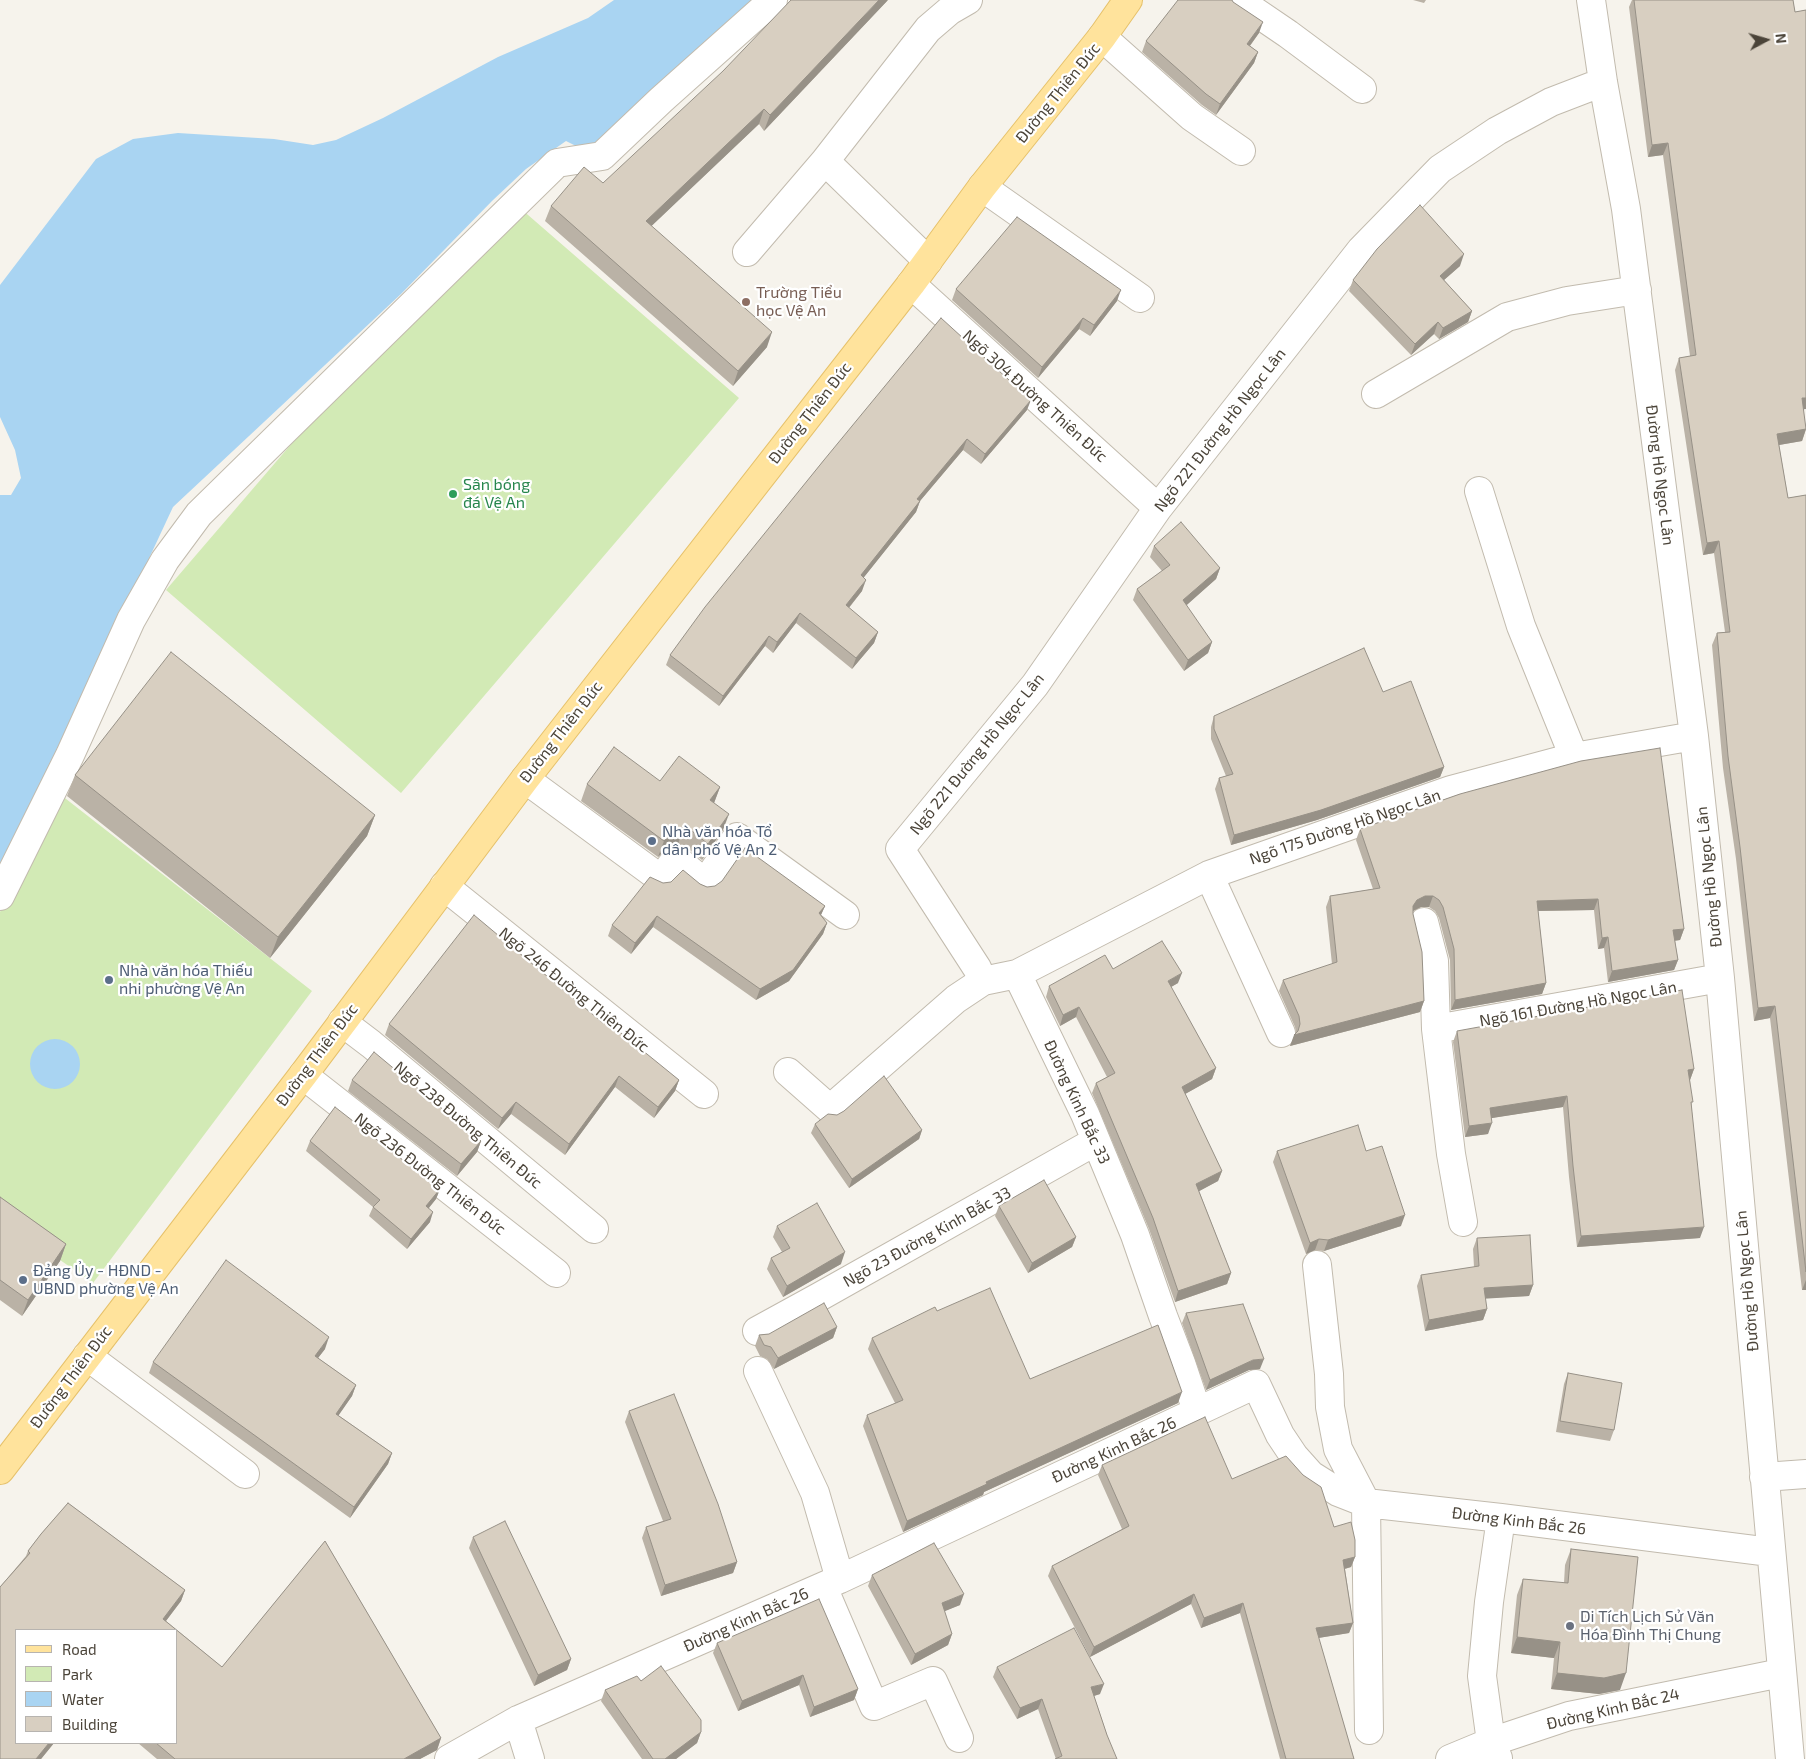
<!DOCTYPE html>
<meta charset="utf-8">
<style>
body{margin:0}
#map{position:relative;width:1806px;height:1759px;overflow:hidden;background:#f6f3ec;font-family:"Exo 2",sans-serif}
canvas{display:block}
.legend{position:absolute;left:15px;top:1629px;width:162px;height:115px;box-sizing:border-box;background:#fff;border:1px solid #b7b4b0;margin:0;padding:6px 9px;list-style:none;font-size:15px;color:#4b4439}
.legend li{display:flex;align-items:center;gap:10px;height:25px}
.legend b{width:25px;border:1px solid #b7b4b0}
.north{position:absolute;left:1741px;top:15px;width:50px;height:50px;-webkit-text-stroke:4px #fff;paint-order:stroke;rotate:84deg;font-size:14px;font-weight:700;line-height:20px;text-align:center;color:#4b4439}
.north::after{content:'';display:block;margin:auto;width:18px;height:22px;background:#4b4439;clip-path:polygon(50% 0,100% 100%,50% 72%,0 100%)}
</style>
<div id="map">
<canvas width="1806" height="1759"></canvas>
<ul class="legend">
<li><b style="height:6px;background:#ffe39c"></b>Road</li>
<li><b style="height:14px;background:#d2eab5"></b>Park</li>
<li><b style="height:14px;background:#a9d4f2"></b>Water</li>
<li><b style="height:14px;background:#d8cfc1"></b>Building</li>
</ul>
<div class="north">N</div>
</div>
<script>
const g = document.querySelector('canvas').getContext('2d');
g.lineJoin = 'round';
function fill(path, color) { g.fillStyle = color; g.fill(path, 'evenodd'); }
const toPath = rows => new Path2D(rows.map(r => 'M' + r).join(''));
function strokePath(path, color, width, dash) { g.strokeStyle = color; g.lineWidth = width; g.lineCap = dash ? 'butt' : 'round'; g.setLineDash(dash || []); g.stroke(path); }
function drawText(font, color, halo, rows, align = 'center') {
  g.font = font + ' "Exo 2",sans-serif'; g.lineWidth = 4.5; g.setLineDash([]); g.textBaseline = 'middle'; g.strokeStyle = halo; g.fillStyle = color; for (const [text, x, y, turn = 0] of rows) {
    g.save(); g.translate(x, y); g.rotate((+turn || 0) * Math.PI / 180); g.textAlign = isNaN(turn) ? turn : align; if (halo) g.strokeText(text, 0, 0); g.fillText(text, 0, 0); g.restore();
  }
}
fill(toPath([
 [505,195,739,398,401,793,166,590],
 [61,795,312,991,93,1283,0,1218,0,912]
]), '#d2eab5');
fill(toPath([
 [614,0,761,0,588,152,566,141,526,169,492,201,401,294,173,507,25,824,0,873,0,495,11,495,21,478,15,450,0,417,0,285,96,159,133,139,178,133,274,139,313,145,336,140,383,118,498,57,588,18],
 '30 1064a25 25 0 1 1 50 0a25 25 0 1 1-50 0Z'
]), '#a9d4f2');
const minor = toPath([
 [1238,0,1288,34,1362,89],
 [1591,0,1603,82,1626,209,1694,736,1720,978,1790,1759],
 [1102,37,1192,117,1241,151],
 [982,187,1140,298],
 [747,252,825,161],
 [928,261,825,161,928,29,949,11,968,0],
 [911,284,1158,508],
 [1376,394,1507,317,1567,301,1637,290],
 [1479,491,1521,626,1574,757],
 [525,779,661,879,676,859,705,883,737,837,845,915],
 [1209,875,1281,1033],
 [444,886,704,1094],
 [0,896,70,755,131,620,165,560,199,514,557,163,602,156,661,100,773,0],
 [1424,922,1434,961,1436,1029,1451,1154,1463,1222],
 [1017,974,1209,875,1451,790,1574,757,1694,736],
 [342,1022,371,1044,594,1229],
 [1436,1029,1720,978],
 [788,1072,830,1109,956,999,983,981],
 [303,1075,556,1273],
 [1317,1265,1329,1374,1330,1407,1338,1449,1366,1503,1369,1730],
 [757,1331,819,1297,1096,1141],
 [87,1356,245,1474],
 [758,1371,815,1493,840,1579],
 [1197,1411,1181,1363,1163,1316,1135,1235,1085,1114,1017,974,983,981,977,968,900,849,1035,685,1158,508,1361,250,1440,169,1497,131,1551,102,1603,82],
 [1764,1477,1806,1474],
 [823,1587,874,1706,933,1681,959,1738],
 [518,1720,530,1759],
 [1498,1758,1491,1742,1482,1676,1489,1602,1501,1518],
 [449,1759,518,1720,840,1579,1256,1384,1280,1435,1294,1456,1311,1475,1338,1492,1366,1503,1501,1518,1770,1552],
 [1450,1759,1491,1742,1569,1716,1781,1673]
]);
const major = toPath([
 [0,1470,303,1075,525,779,911,284,982,187,1102,37,1128,0]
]);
strokePath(minor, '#c2bbae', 30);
strokePath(major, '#e6c16a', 30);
strokePath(minor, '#fff', 28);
strokePath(major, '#ffe39c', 28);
fill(toPath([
 [888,0,764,131,759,124,651,226,767,347,733,386,545,221,551,206,603,183],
 [1413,0,1426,0,1424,3],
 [1632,0,1793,0,1795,12,1806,10,1806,409,1803,409,1806,429,1802,441,1779,445,1788,498,1806,495,1806,1290,1802,1290,1770,1018,1754,1021,1736,859,1723,768,1712,645,1717,633,1725,632,1714,553,1703,555,1675,370,1679,358,1690,356,1663,155,1648,157,1629,7],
 [1259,33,1250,46,1258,52,1254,63,1216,115,1202,105,1142,52,1146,41],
 [1460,266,1444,280,1472,311,1468,322,1439,339,1434,334,1411,355,1349,291,1353,280],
 [956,289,1117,301,1090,336,1079,329,1038,378,952,300],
 [1027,410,981,464,963,450,920,501,916,512,863,578,862,591,849,608,878,632,874,643,852,669,796,623,773,653,765,646,719,706,666,665,670,655,824,460],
 [1154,546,1220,568,1216,579,1186,605,1212,642,1208,653,1184,671,1133,600,1137,589,1162,571,1150,557],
 [1383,692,1444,767,1440,777,1317,820,1231,845,1215,789,1219,778,1226,776,1211,739,1211,727,1214,716],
 [75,775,375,815,367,836,270,958,67,796],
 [660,781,720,787,714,803,723,830,702,860,686,847,678,844,670,845,658,857,581,801,587,784],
 [1460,794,1684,929,1680,940,1675,941,1678,960,1674,970,1608,982,1604,948,1598,949,1594,910,1538,911,1546,983,1542,994,1451,1010,1450,960,1439,918,1435,911,1429,907,1421,907,1413,911,1413,914,1424,1001,1420,1012,1290,1046,1296,1032,1295,1027,1279,991,1283,980,1332,964,1326,907,1330,896,1373,889,1356,840,1360,829],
 [663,883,700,884,707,887,825,906,821,915,827,923,823,934,789,981,756,1000,653,927,631,954,608,936,612,925],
 [1113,969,1178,983,1171,987,1216,1068,1212,1079,1185,1094,1222,1171,1218,1181,1199,1191,1231,1273,1227,1284,1175,1302,1149,1229,1092,1093,1096,1083,1107,1077,1076,1017,1060,1026,1046,997,1049,986],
 [603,1023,679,1080,675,1091,654,1118,615,1087,565,1155,511,1114,498,1129,385,1035,389,1024],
 [1457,1031,1694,1069,1690,1080,1700,1238,1577,1247,1569,1177,1563,1107,1491,1118,1488,1134,1465,1137,1453,1042],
 [352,1080,481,1141,477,1152,457,1176,348,1091],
 [815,1124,922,1130,919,1139,849,1188,811,1133],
 [310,1141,440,1189,436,1199,429,1208,430,1222,407,1249,369,1216,373,1207,306,1151],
 [1277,1151,1366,1151,1401,1226,1324,1251,1315,1250,1306,1254,1273,1162],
 [0,1197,66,1244,60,1261,22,1316,0,1300],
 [999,1206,1076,1237,1072,1247,1028,1273,995,1216],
 [777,1226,841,1264,783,1297,767,1269,771,1258,782,1252,773,1237],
 [1477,1238,1533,1285,1529,1296,1485,1298,1487,1309,1483,1320,1425,1331,1417,1286,1421,1275,1474,1267,1473,1249],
 [937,1311,1030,1379,1178,1403,984,1492,983,1495,903,1532,863,1426,867,1415,895,1403,868,1349,872,1338],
 [1186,1313,1260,1369,1249,1370,1206,1390,1182,1323],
 [837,1327,833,1338,774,1369,767,1359,760,1356,755,1346,759,1335],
 [325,1349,318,1358,356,1385,352,1396,338,1415,392,1453,388,1464,350,1518,149,1373,153,1362],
 [1568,1373,1614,1430,1610,1441,1556,1432,1564,1384],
 [629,1411,737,1562,733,1573,661,1596,642,1538,646,1527,663,1521,625,1422],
 [1102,1465,1232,1479,1334,1527,1355,1557,1351,1567,1345,1569,1353,1623,1349,1633,1318,1638,1354,1759,1280,1759,1240,1613,1201,1628,1191,1604,1090,1657,1048,1576,1052,1566,1122,1529,1098,1475],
 [68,1503,185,1590,181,1601,166,1621,222,1667,325,1541,441,1738,437,1750,420,1759,157,1759,138,1743,176,1743,176,1630,16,1630,16,1743,54,1743,41,1759,0,1759,0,1587,26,1556,28,1551,41,1534],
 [473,1537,571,1659,567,1670,534,1686,469,1548],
 [1571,1549,1620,1690,1599,1694,1551,1689,1554,1658,1511,1653,1517,1595,1523,1579,1564,1583,1565,1565],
 [872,1575,960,1605,944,1611,952,1634,948,1645,911,1665,868,1586],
 [717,1643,858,1689,854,1700,810,1717,799,1685,738,1711,713,1653],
 [997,1667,1100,1694,1094,1696,1107,1735,1056,1759,1038,1709,1017,1719,993,1677],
 [641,1681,701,1732,697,1743,676,1759,642,1759,601,1701,605,1690]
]), '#bab2a6');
fill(toPath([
 [879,0,888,0,764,131,770,115],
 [1263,22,1259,33,1243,55,1247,44],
 [1258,52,1254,63,1216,115,1220,104],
 [764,109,759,124,640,237,646,221],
 [1668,143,1663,155,1648,157,1652,145],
 [1464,254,1460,266,1436,287,1440,276],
 [1121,290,1117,301,1090,336,1094,325],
 [1472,311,1468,322,1439,339,1443,328],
 [1083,318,1079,329,1038,378,1042,367],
 [1438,322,1434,334,1411,355,1415,344],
 [772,332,767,347,733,386,738,371],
 [1802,398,1806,398,1806,409,1797,410],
 [1031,400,1027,410,981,464,985,454],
 [1806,429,1802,441,1773,446,1777,434],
 [967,439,963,450,920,501,916,512,857,586,861,575,917,499],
 [1719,541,1714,553,1703,555,1707,543],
 [1220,568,1216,579,1179,612,1183,600],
 [866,580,862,591,842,616,846,605],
 [800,613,796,623,773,653,777,642],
 [878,632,874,643,852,669,856,658],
 [769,636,765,646,719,706,723,696],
 [1212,642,1208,653,1184,671,1188,660],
 [1444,767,1440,777,1317,820,1231,845,1234,835],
 [720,787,714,803,710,800],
 [729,814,723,830,702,860,708,844],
 [375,815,367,836,270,958,278,937],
 [684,827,678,844,670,845,658,857,664,841,676,829],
 [1425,896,1433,896,1429,907,1421,907,1413,911,1413,906,1417,900],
 [1598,899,1594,910,1533,911,1537,901],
 [825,906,820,917,819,913],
 [657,916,653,927,631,954,635,943],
 [827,923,823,934,789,981,756,1000,760,989],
 [1684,929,1680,940,1669,941,1673,930],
 [1608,937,1604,948,1598,949,1602,938],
 [1678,960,1674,970,1608,982,1612,971],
 [1182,973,1178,983,1164,991,1168,981],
 [1546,983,1542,994,1451,1010,1455,1000],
 [1424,1001,1420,1012,1290,1046,1294,1035],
 [1775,1006,1770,1018,1754,1021,1758,1008],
 [1079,1007,1076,1017,1060,1026,1063,1015],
 [1216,1068,1212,1079,1178,1098,1182,1087],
 [1694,1069,1690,1080,1684,1081,1688,1070],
 [619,1076,615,1087,565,1155,569,1144],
 [679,1080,675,1091,654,1118,658,1107],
 [1567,1096,1563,1107,1486,1119,1490,1108],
 [516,1102,511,1114,498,1129,502,1118],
 [1492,1123,1488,1134,1465,1137,1469,1126],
 [922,1130,919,1139,849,1188,852,1179],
 [481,1141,477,1152,457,1176,461,1164],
 [1222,1171,1218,1181,1192,1195,1196,1184],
 [440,1189,436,1199,422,1216,426,1206],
 [433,1212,430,1222,407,1249,411,1239],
 [1405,1215,1401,1226,1324,1251,1328,1240],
 [1704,1227,1700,1238,1577,1247,1581,1236],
 [1076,1237,1072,1247,1028,1273,1032,1263],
 [1319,1239,1315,1250,1306,1254,1310,1243],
 [66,1244,60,1261,22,1316,28,1300],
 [845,1252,841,1264,783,1297,787,1286],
 [1231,1273,1227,1284,1175,1302,1178,1291],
 [1806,1280,1806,1290,1802,1290],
 [1533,1285,1529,1296,1480,1299,1484,1288],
 [1487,1309,1483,1320,1425,1331,1429,1320],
 [837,1327,833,1338,774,1369,778,1358],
 [329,1337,325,1349,311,1367,315,1356],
 [1264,1359,1260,1369,1249,1370,1206,1390,1210,1380,1253,1360],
 [356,1385,352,1396,332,1425,336,1414],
 [1182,1392,1178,1403,984,1492,983,1495,903,1532,907,1521,986,1482],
 [392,1453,388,1464,350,1518,354,1507],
 [1355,1557,1351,1567,1340,1570,1343,1560],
 [737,1562,733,1573,661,1596,665,1585],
 [185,1590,181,1601,159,1630,163,1619],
 [964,1594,960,1605,938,1614,942,1603],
 [1194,1594,1191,1604,1090,1657,1094,1647],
 [1243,1603,1240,1613,1201,1628,1204,1618],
 [1353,1623,1349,1633,1312,1639,1316,1628],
 [952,1634,948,1645,911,1665,915,1654],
 [1517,1637,1560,1642,1554,1658,1511,1653],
 [571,1659,567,1670,534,1686,538,1675],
 [1557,1673,1626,1673,1620,1690,1599,1694,1551,1689],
 [803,1675,799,1685,738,1711,742,1701],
 [1104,1684,1100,1694,1087,1698,1091,1687],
 [858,1689,854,1700,810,1717,814,1707],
 [1042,1699,1038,1709,1017,1719,1020,1708],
 [701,1732,697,1743,676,1759,665,1759],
 [441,1738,437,1750,420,1759,404,1759],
 [49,1743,54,1743,41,1759,36,1759]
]), '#979187');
const building = toPath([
 [791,0,879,0,770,115,764,109,646,221,772,332,738,371,551,206,584,167,603,183,723,71,791,0],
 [1178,0,1232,0,1233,2,1263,22,1247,44,1258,52,1220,104,1206,94,1146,41,1178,0],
 [1634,0,1793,0,1795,12,1806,10,1806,398,1802,398,1806,429,1777,434,1788,498,1806,495,1806,1272,1775,1006,1758,1008,1740,847,1728,756,1717,633,1730,632,1719,541,1707,543,1679,358,1696,355,1668,143,1652,145,1634,0],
 [1420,205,1464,254,1440,276,1472,311,1443,328,1438,322,1415,344,1353,280,1377,249,1420,205],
 [1017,217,1121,290,1094,325,1083,318,1042,367,956,289,1017,217],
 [941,318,1031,400,985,454,967,439,917,499,920,501,861,575,866,580,846,605,878,632,856,658,800,613,777,642,769,636,723,696,670,655,705,607,824,460,941,318],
 [1181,522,1220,568,1183,600,1212,642,1188,660,1137,589,1170,565,1154,546,1181,522],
 [1364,648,1383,692,1411,681,1444,767,1321,810,1234,835,1219,778,1233,774,1214,729,1214,716,1364,648],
 [171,652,375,815,278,937,75,775,171,652],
 [614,747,660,781,679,756,720,787,710,800,729,814,708,844,692,831,684,827,676,829,664,841,587,784,614,747],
 [1660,748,1684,929,1673,930,1678,960,1612,971,1608,937,1602,938,1598,899,1537,901,1546,983,1455,1000,1454,949,1443,907,1439,900,1433,896,1425,896,1417,900,1413,906,1413,914,1422,952,1424,1001,1294,1035,1298,1031,1300,1024,1299,1016,1283,980,1337,962,1330,896,1380,888,1360,829,1460,794,1581,761,1660,748],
 [745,848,825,906,819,913,827,923,793,970,760,989,657,916,635,943,612,925,650,877,663,883,671,882,683,870,700,884,707,887,715,886,722,881,745,848],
 [474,915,603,1023,605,1020,679,1080,658,1107,619,1076,569,1144,516,1102,502,1118,389,1024,474,915],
 [1162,941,1182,973,1168,981,1216,1068,1182,1087,1222,1171,1196,1184,1231,1273,1178,1291,1153,1218,1096,1083,1115,1073,1079,1007,1063,1015,1049,986,1105,955,1113,969,1162,941],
 [1682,990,1694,1069,1688,1070,1693,1102,1691,1102,1704,1227,1581,1236,1573,1166,1567,1096,1490,1108,1492,1123,1469,1126,1457,1031,1682,990],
 [374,1052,481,1141,461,1164,352,1080,374,1052],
 [884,1076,922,1130,852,1179,815,1124,828,1114,837,1115,844,1111,884,1076],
 [335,1107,440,1189,426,1206,433,1212,411,1239,373,1207,380,1200,310,1141,335,1107],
 [1358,1125,1366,1151,1382,1146,1405,1215,1328,1240,1319,1239,1310,1243,1277,1151,1358,1125],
 [1044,1180,1076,1237,1032,1263,999,1206,1044,1180],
 [0,1197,66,1244,28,1300,0,1280,0,1197],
 [817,1203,845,1252,787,1286,771,1258,790,1248,777,1226,817,1203],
 [1530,1235,1533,1285,1484,1288,1487,1309,1429,1320,1421,1275,1479,1266,1477,1238,1530,1235],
 [226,1260,329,1337,315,1356,356,1385,336,1414,392,1453,354,1507,153,1362,226,1260],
 [990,1288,1030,1379,1158,1325,1182,1392,986,1482,987,1484,907,1521,867,1415,903,1400,872,1338,935,1307,937,1311,990,1288],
 [824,1303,837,1327,778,1358,771,1347,764,1345,759,1335,769,1334,824,1303],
 [1243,1304,1264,1359,1253,1360,1210,1380,1186,1313,1243,1304],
 [1568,1373,1622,1383,1614,1430,1560,1421,1568,1373],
 [674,1394,718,1504,737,1562,665,1585,646,1527,671,1519,629,1411,674,1394],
 [1205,1417,1232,1479,1286,1456,1303,1475,1321,1487,1334,1527,1351,1522,1355,1540,1355,1557,1343,1560,1353,1623,1316,1628,1354,1759,1286,1759,1243,1603,1204,1618,1194,1594,1094,1647,1052,1566,1129,1526,1102,1465,1205,1417],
 [68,1503,185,1590,163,1619,222,1667,325,1541,441,1738,404,1759,175,1759,156,1743,176,1743,176,1630,16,1630,16,1743,49,1743,36,1759,0,1759,0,1587,30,1553,28,1551,41,1534,68,1503],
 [505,1521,571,1659,538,1675,473,1537,505,1521],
 [934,1543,964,1594,942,1603,952,1634,915,1654,872,1575,934,1543],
 [1571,1549,1638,1557,1626,1673,1604,1678,1557,1673,1560,1642,1517,1637,1523,1579,1568,1583,1571,1549],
 [819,1599,858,1689,814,1707,803,1675,742,1701,717,1643,819,1599],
 [1074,1628,1104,1684,1091,1687,1107,1735,1117,1759,1055,1759,1062,1756,1042,1699,1020,1708,997,1667,1074,1628],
 [661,1666,701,1720,701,1732,665,1759,653,1759,605,1690,637,1676,641,1681,661,1666]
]);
fill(building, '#d8cfc1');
strokePath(building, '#979187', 1);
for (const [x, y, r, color] of [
 [746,302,5,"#8d6e63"],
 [453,494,5,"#2e9e5b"],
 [652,841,5,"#5c6f8a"],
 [109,980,5,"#5c6f8a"],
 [23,1280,5,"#5c6f8a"],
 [1570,1626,5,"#6b7280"]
]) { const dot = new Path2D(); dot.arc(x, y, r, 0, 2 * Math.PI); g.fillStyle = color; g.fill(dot); strokePath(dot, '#fff', 2); }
drawText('16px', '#4b4439', '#fff', [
 ["Đường Thiên Đức",1058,93,-51],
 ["Ngõ 304 Đường Thiên Đức",1035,396,42],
 ["Đường Thiên Đức",810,413,-52],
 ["Ngõ 221 Đường Hồ Ngọc Lân",1220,430,-52],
 ["Đường Hồ Ngọc Lân",1660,475,83],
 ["Đường Thiên Đức",561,732,-52],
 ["Ngõ 221 Đường Hồ Ngọc Lân",977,754,-51],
 ["Ngõ 175 Đường Hồ Ngọc Lân",1345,827,-19],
 ["Đường Hồ Ngọc Lân",1709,877,-96],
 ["Ngõ 246 Đường Thiên Đức",574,990,39],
 ["Ngõ 161 Đường Hồ Ngọc Lân",1578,1004,-10],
 ["Đường Thiên Đức",317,1055,-53],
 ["Đường Kinh Bắc 33",1077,1102,65],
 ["Ngõ 238 Đường Thiên Đức",468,1125,40],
 ["Ngõ 236 Đường Thiên Đức",430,1174,38],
 ["Ngõ 23 Đường Kinh Bắc 33",927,1237,-29],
 ["Đường Hồ Ngọc Lân",1747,1281,-95],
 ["Đường Thiên Đức",71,1377,-53],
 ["Đường Kinh Bắc 26",1114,1450,-25],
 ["Đường Kinh Bắc 26",1519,1521,7],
 ["Đường Kinh Bắc 26",746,1620,-24],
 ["Đường Kinh Bắc 24",1613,1709,-13]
]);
drawText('16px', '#785e54', '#fff', [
 ["Trường Tiểu",756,293],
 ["học Vệ An",756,311]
], 'left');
drawText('16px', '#27864d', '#fff', [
 ["Sân bóng",463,485],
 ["đá Vệ An",463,503]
], 'left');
drawText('16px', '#4e5e75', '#fff', [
 ["Nhà văn hóa Tổ",662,832],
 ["dân phố Vệ An 2",662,850],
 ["Nhà văn hóa Thiếu",119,971],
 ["nhi phường Vệ An",119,989],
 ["Đảng Ủy - HĐND -",33,1271],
 ["UBND phường Vệ An",33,1289]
], 'left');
drawText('16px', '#5b616d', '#fff', [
 ["Di Tích Lịch Sử Văn",1580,1617],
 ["Hóa Đình Thị Chung",1580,1635]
], 'left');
</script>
